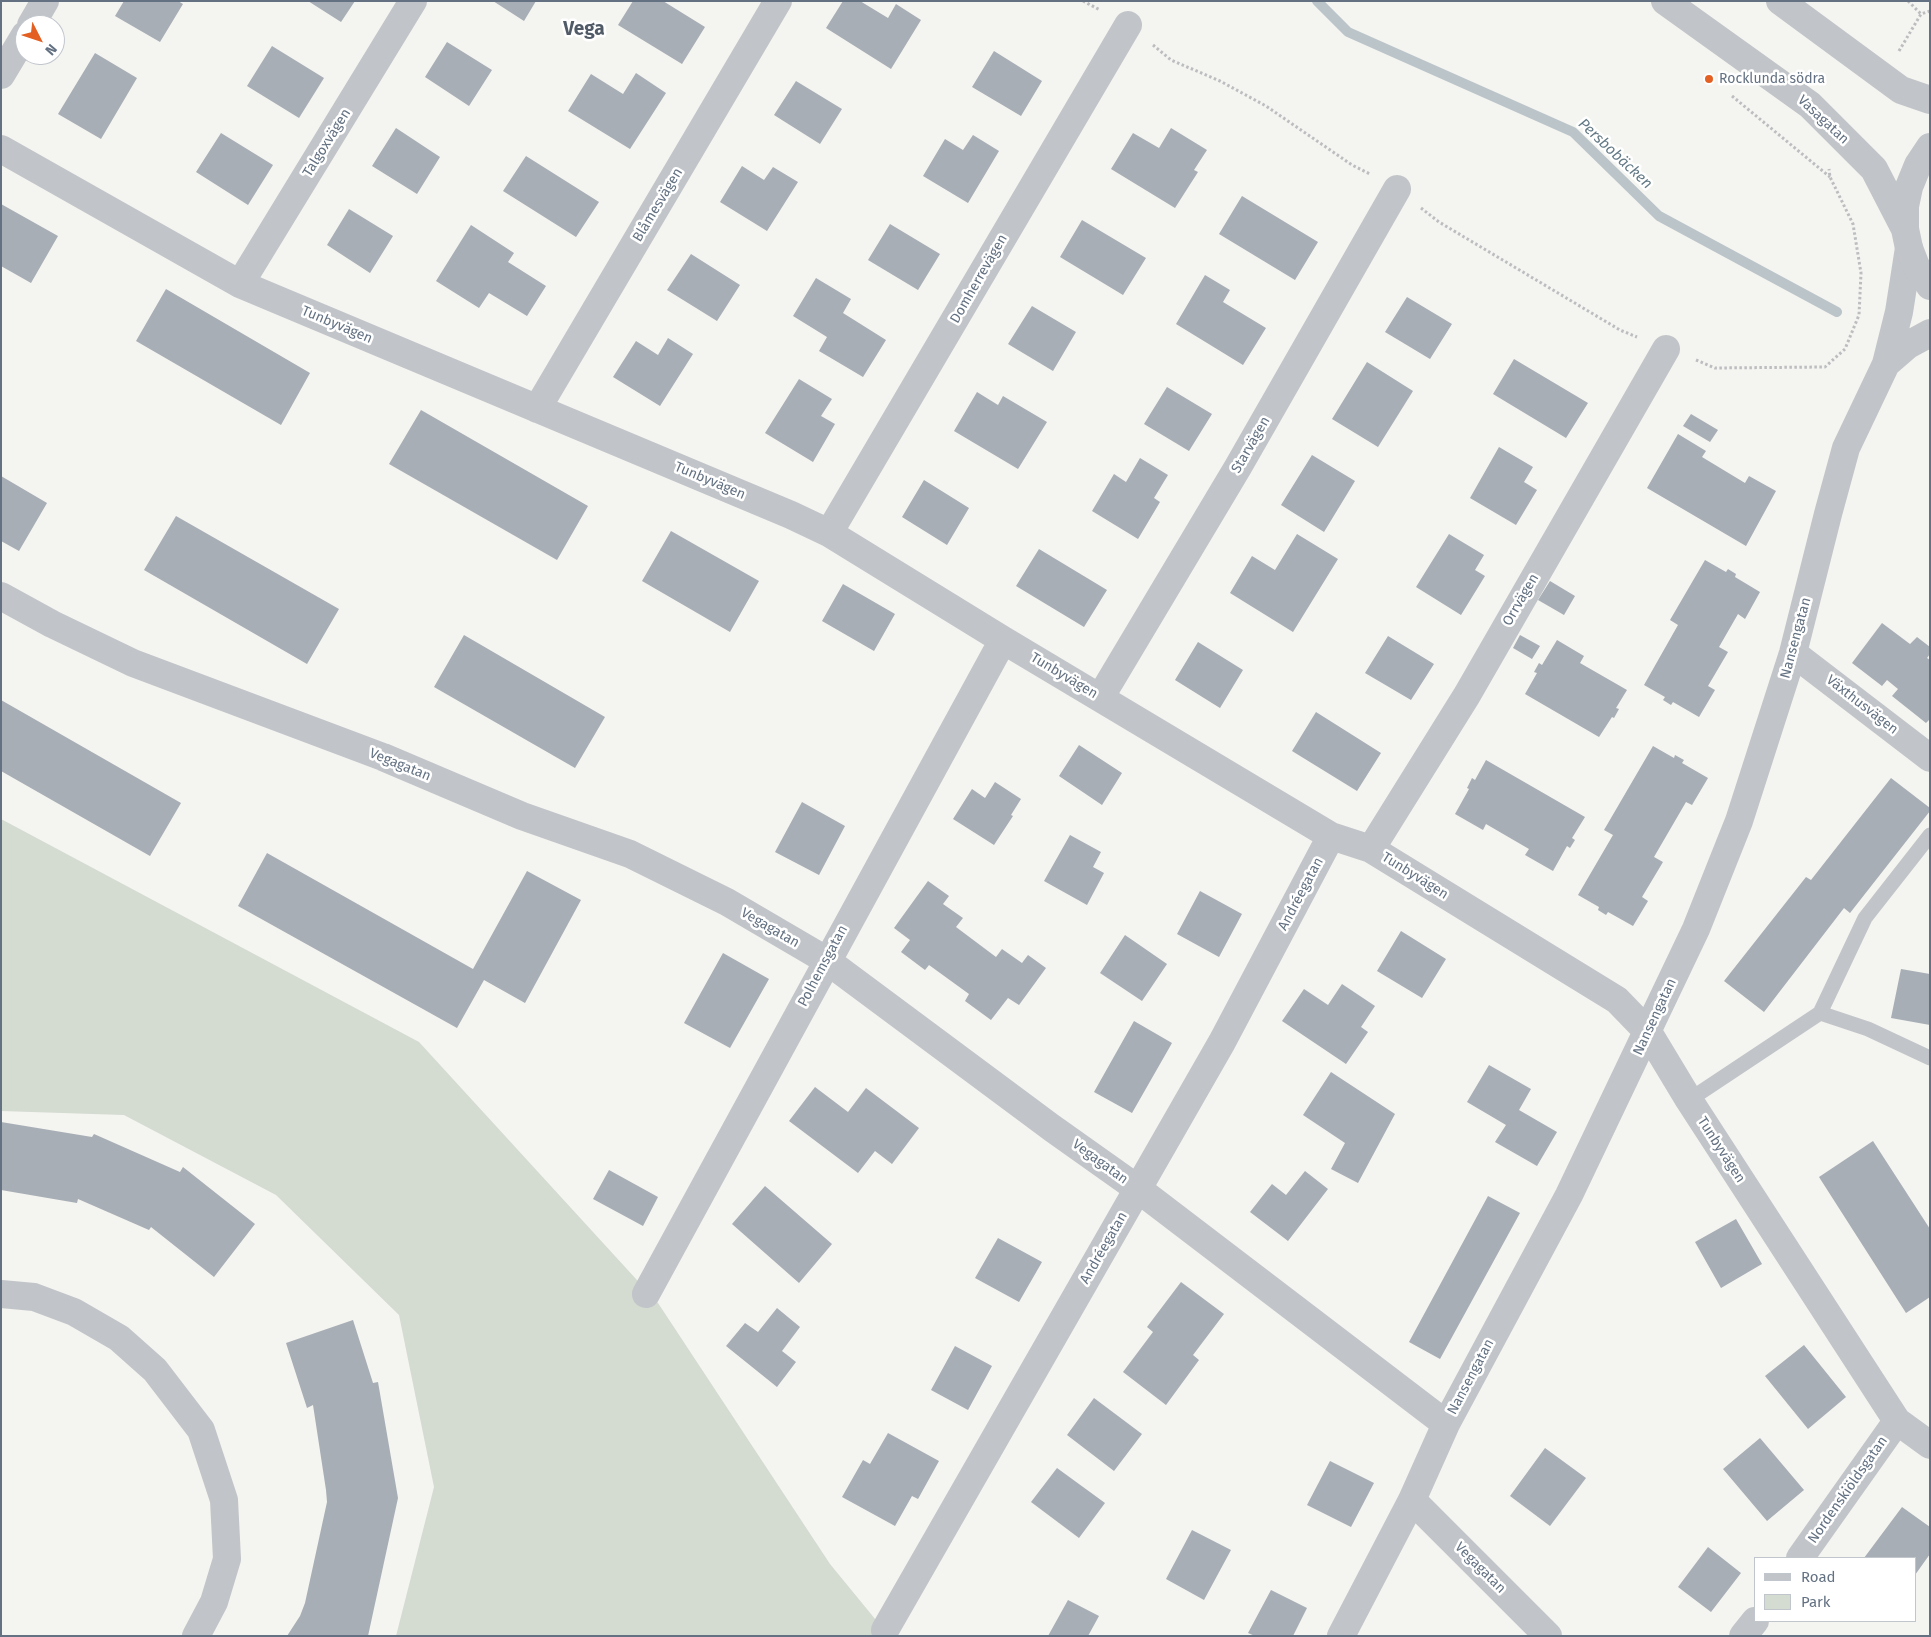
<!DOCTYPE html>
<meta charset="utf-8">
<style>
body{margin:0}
#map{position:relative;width:1931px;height:1637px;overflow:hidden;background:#f4f4f0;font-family:"Fira Sans",sans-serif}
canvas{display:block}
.frame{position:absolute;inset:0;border:2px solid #637182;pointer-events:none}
.legend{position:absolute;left:1754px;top:1557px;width:162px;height:65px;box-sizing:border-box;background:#fff;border:1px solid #c1c6cd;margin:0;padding:6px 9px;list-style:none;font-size:15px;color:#637182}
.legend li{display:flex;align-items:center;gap:10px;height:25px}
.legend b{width:25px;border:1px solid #c1c6cd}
.north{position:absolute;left:15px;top:15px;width:50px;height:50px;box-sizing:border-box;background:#fff;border:1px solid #c1c6cd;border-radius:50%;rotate:131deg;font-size:14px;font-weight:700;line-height:20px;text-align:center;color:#637182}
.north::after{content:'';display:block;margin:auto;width:18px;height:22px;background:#e36022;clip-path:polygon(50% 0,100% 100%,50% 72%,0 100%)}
</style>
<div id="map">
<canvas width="1931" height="1637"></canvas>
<div class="frame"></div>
<ul class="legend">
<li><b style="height:6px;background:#c1c4c8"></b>Road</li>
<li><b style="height:14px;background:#d4dbd1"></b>Park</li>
</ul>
<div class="north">N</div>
</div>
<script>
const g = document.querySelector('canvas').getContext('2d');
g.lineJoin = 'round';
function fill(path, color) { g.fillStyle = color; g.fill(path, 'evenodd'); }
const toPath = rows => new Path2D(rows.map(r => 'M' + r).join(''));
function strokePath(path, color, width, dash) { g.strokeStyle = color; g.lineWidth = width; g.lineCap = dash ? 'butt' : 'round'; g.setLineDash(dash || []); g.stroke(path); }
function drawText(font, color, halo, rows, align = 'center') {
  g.font = font + ' "Fira Sans",sans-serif'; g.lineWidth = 5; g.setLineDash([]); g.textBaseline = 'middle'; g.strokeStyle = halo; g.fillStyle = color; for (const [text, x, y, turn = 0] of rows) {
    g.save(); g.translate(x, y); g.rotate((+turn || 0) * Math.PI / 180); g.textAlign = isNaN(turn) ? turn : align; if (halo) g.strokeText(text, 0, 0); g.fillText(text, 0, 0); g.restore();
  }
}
fill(toPath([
 [1,819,419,1042,658,1303,830,1564,889,1636,396,1636,434,1487,399,1315,276,1195,124,1115,1,1111]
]), '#d4dbd1');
strokePath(toPath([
 [1317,1,1348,32,1573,132,1659,216,1837,312]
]), '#bac4c9', 10);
fill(toPath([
 [124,1,178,1,183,4,160,42,115,16],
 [308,1,355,1,341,22],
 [493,1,536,1,524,21],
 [633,1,663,1,705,27,682,64,618,25],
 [843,1,860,1,888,18,896,4,921,20,891,69,826,28],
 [447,42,492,70,469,106,425,77],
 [272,46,324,78,299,118,247,86],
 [994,51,1042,81,1021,116,972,87],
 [95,53,137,78,101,139,58,114],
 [636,73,666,93,630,149,568,111,591,74,623,94],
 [796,81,842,109,820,144,774,115],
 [396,128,440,157,417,194,372,166],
 [1171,128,1207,150,1194,170,1198,172,1175,208,1111,169,1133,133,1159,148],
 [221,133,273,165,248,205,196,172],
 [973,135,999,151,968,203,923,176,945,139,963,150],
 [526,156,599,202,576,237,503,191],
 [742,166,764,180,773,167,798,182,767,231,720,202],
 [1242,196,1318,242,1295,280,1219,234],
 [1,204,58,236,31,283,1,266],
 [349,209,393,236,370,273,327,245],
 [1082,220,1146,258,1123,295,1060,257],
 [890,224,940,254,918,290,868,260],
 [471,225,514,253,508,262,546,286,527,316,489,293,479,308,436,281],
 [691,254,740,285,717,321,667,290],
 [1205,275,1230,290,1223,302,1266,328,1243,365,1176,324],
 [816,278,851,299,843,313,886,340,863,377,819,351,827,337,793,316],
 [166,289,310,373,281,425,136,341],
 [1407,297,1452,324,1430,359,1385,332],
 [1032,306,1076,332,1053,371,1008,344],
 [668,338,693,354,660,406,613,377,636,341,658,355],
 [1514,359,1588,403,1566,438,1493,394],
 [1367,362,1413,391,1378,447,1332,419],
 [799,379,832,399,821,416,835,424,813,462,765,433],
 [1167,387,1212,414,1189,451,1144,424],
 [977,392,998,405,1003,396,1047,422,1018,469,954,431],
 [421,410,588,506,557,560,389,464],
 [1691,414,1718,430,1710,442,1683,426],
 [1678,434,1706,451,1702,457,1745,483,1749,476,1776,491,1746,546,1647,488],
 [1499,447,1533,467,1524,482,1537,490,1516,525,1470,498],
 [1312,455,1355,481,1324,532,1281,505],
 [1140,458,1168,475,1154,498,1160,502,1138,539,1092,511,1114,474,1126,482],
 [1,476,47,503,19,551,1,541],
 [924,480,969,508,947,545,902,517],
 [176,516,339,609,307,664,144,570],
 [671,531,759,581,730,632,642,581],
 [1297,534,1338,559,1293,632,1230,593,1252,556,1275,570],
 [1449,534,1484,555,1475,570,1485,576,1461,615,1416,587],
 [1039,549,1107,590,1084,627,1016,586],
 [1705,560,1726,572,1728,569,1736,574,1735,577,1760,592,1745,619,1738,614,1719,647,1728,652,1708,686,1715,690,1699,717,1673,702,1671,705,1663,700,1665,697,1644,685,1678,625,1670,620],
 [1550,581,1575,596,1564,615,1538,600],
 [843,584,895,614,874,651,822,621],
 [1882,623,1910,644,1917,637,1930,647,1930,654,1927,658,1930,660,1930,719,1926,723,1892,696,1898,689,1887,680,1882,686,1852,663],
 [464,635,605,717,575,768,434,687],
 [1520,635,1540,646,1532,659,1513,648],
 [1388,636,1434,664,1411,700,1365,673],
 [1557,640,1584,656,1580,663,1627,690,1616,708,1619,709,1614,718,1612,717,1599,737,1525,694,1537,673,1534,672,1539,663,1542,665],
 [1198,642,1243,670,1220,708,1175,680],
 [1,700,181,803,150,856,1,771],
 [1316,712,1381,753,1357,791,1292,751],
 [1079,745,1122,773,1102,805,1059,776],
 [1653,746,1674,758,1675,755,1684,760,1682,763,1708,778,1692,805,1686,802,1654,857,1663,862,1642,897,1648,901,1633,926,1608,912,1606,915,1598,910,1599,907,1578,895,1613,835,1604,830],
 [1486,760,1585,817,1572,838,1575,840,1570,848,1567,846,1553,871,1525,855,1529,849,1486,824,1483,830,1455,814,1469,789,1467,788,1472,778,1475,780],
 [1891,778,1930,808,1930,811,1850,913,1844,908,1764,1012,1724,981,1806,877,1811,880],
 [995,782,1021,799,1011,815,1013,816,994,845,953,819,972,789,985,798],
 [802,802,845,826,819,875,775,852],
 [1070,835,1101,852,1093,867,1104,873,1087,905,1044,881],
 [267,853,473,969,527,871,581,900,525,1003,484,980,457,1028,238,906],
 [928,881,949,896,943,904,963,918,956,927,996,957,1002,949,1022,963,1028,955,1046,968,1019,1005,1008,998,991,1020,965,1001,969,994,929,965,925,970,901,952,910,940,894,928],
 [1200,891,1242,914,1219,957,1177,934],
 [1401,931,1446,959,1422,998,1377,971],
 [1125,935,1167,964,1142,1001,1100,973],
 [723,953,769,979,730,1048,684,1023],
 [1901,969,1930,974,1930,1025,1891,1018],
 [1342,984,1375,1006,1361,1027,1368,1032,1346,1064,1282,1021,1304,989,1328,1005],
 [1134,1021,1172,1043,1132,1113,1094,1092],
 [1489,1065,1531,1089,1519,1110,1557,1132,1537,1166,1495,1142,1506,1125,1467,1102],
 [1331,1072,1395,1114,1358,1183,1331,1169,1345,1143,1303,1115],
 [815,1087,848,1112,866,1088,919,1128,892,1164,875,1151,858,1173,789,1121],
 [1,1122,92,1137,94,1134,180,1172,183,1167,255,1224,214,1277,151,1227,149,1230,78,1199,77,1203,1,1190],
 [1873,1141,1930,1229,1930,1297,1906,1313,1819,1177],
 [609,1170,658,1197,643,1226,593,1199],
 [1305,1171,1328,1189,1288,1241,1250,1212,1272,1184,1286,1195],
 [765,1186,832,1244,799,1283,732,1224],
 [1488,1196,1520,1213,1440,1359,1409,1342],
 [1736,1219,1762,1264,1721,1288,1695,1242],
 [998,1238,1042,1262,1019,1302,975,1278],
 [1181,1282,1224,1314,1193,1355,1199,1360,1166,1405,1123,1372,1153,1332,1147,1327],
 [777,1308,800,1327,782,1351,796,1362,777,1387,726,1346,745,1323,758,1332],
 [353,1320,373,1383,378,1382,398,1498,368,1636,287,1636,300,1616,305,1603,327,1502,326,1490,313,1405,307,1408,286,1343],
 [1804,1345,1846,1397,1808,1429,1765,1376],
 [955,1346,992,1366,968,1410,931,1390],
 [1094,1398,1142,1434,1114,1471,1067,1435],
 [888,1433,939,1461,918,1499,912,1496,895,1526,842,1497,863,1460,870,1464],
 [1760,1438,1804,1490,1767,1521,1723,1469],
 [1545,1448,1586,1478,1550,1526,1510,1496],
 [1330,1461,1374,1483,1351,1527,1307,1505],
 [1057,1468,1105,1503,1079,1538,1031,1502],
 [1902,1507,1930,1527,1930,1554,1915,1575,1915,1558,1864,1558],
 [1192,1530,1231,1550,1204,1600,1166,1579],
 [1708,1547,1741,1573,1711,1612,1678,1587],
 [1271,1590,1307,1608,1293,1636,1255,1636,1248,1633],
 [1068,1600,1099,1616,1088,1636,1048,1636]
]), '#a7aeb5');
strokePath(toPath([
 [1083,1,1100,10],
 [1908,1,1921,14],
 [1153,45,1171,60,1220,81,1266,106,1352,165,1370,174],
 [1899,51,1921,14,1930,11],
 [1732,96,1830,177],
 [1421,208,1439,222,1620,330,1637,337],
 [1696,360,1715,368,1825,367,1845,349,1859,315,1861,273,1853,224,1830,177,1829,169]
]), '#bbbdbf', 3, [2.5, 2.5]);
strokePath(toPath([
 [1820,1013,1865,918,1930,835],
 [1689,1100,1820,1013,1868,1029,1930,1058]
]), '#c1c4c8', 15);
strokePath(toPath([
 [31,25,45,1],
 [1,75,25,35],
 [1,149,240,284,791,515,829,533,1003,640,1331,836,1371,849,1617,1000,1648,1032,1689,1100,1897,1421,1930,1445],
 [240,284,413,1],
 [1886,364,1908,345,1930,333],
 [537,409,778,1],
 [829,533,1128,25],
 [1,596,52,624,133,663,383,757,522,816,630,854,727,902,826,960,1052,1128,1138,1189,1446,1424],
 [1793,653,1930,758],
 [1100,698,1238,467,1397,189],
 [1371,849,1467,695,1666,349],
 [1,1294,34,1297,74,1312,119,1338,155,1370,201,1430,224,1500,227,1559,214,1602,196,1636],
 [646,1294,1003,640],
 [1412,1500,1548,1636],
 [1800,1558,1897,1421],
 [885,1630,1222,1042,1331,836],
 [1341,1636,1412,1500,1446,1424,1569,1195,1696,929,1739,821,1793,653,1828,514,1846,448,1886,364,1899,312,1909,248],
 [1743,1636,1755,1621]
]), '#c1c4c8', 28);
strokePath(toPath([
 [1665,1,1810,105,1874,169,1905,229],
 [1780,1,1901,90,1930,100],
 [1930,147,1918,165,1909,187,1905,206,1905,229,1909,248,1916,266,1930,286]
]), '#c1c4c8', 28);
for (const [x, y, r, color] of [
 [1709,79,5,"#e36022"]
]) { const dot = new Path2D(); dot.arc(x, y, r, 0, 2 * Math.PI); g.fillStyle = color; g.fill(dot); strokePath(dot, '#fff', 2); }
drawText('14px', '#637182', '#fff', [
 ["Rocklunda södra",1719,79]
], 'left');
drawText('14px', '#637182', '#fff', [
 ["Vasagatan",1823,120,43],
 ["Talgoxvägen",327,143,-58],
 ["Blåmesvägen",658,205,-59],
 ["Domherrevägen",979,279,-60],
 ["Tunbyvägen",337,325,23],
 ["Starvägen",1251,445,-60],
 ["Tunbyvägen",710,481,23],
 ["Orrvägen",1521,600,-60],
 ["Nansengatan",1796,638,-75],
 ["Tunbyvägen",1064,676,31],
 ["Växthusvägen",1862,705,38],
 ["Vegagatan",400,765,22],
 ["Tunbyvägen",1415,876,32],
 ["Andréegatan",1301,894,-62],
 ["Vegagatan",770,928,30],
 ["Polhemsgatan",823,966,-62],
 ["Nansengatan",1655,1017,-65],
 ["Tunbyvägen",1721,1150,57],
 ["Vegagatan",1100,1162,36],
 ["Andréegatan",1104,1248,-60],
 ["Nansengatan",1471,1377,-62],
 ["Nordenskiöldsgatan",1848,1490,-55],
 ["Vegagatan",1480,1568,45]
]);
drawText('italic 15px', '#637a86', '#fff', [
 ["Persbobäcken",1615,154,43]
]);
drawText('bold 19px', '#515b67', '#fff', [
 ["Vega",584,30]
]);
</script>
